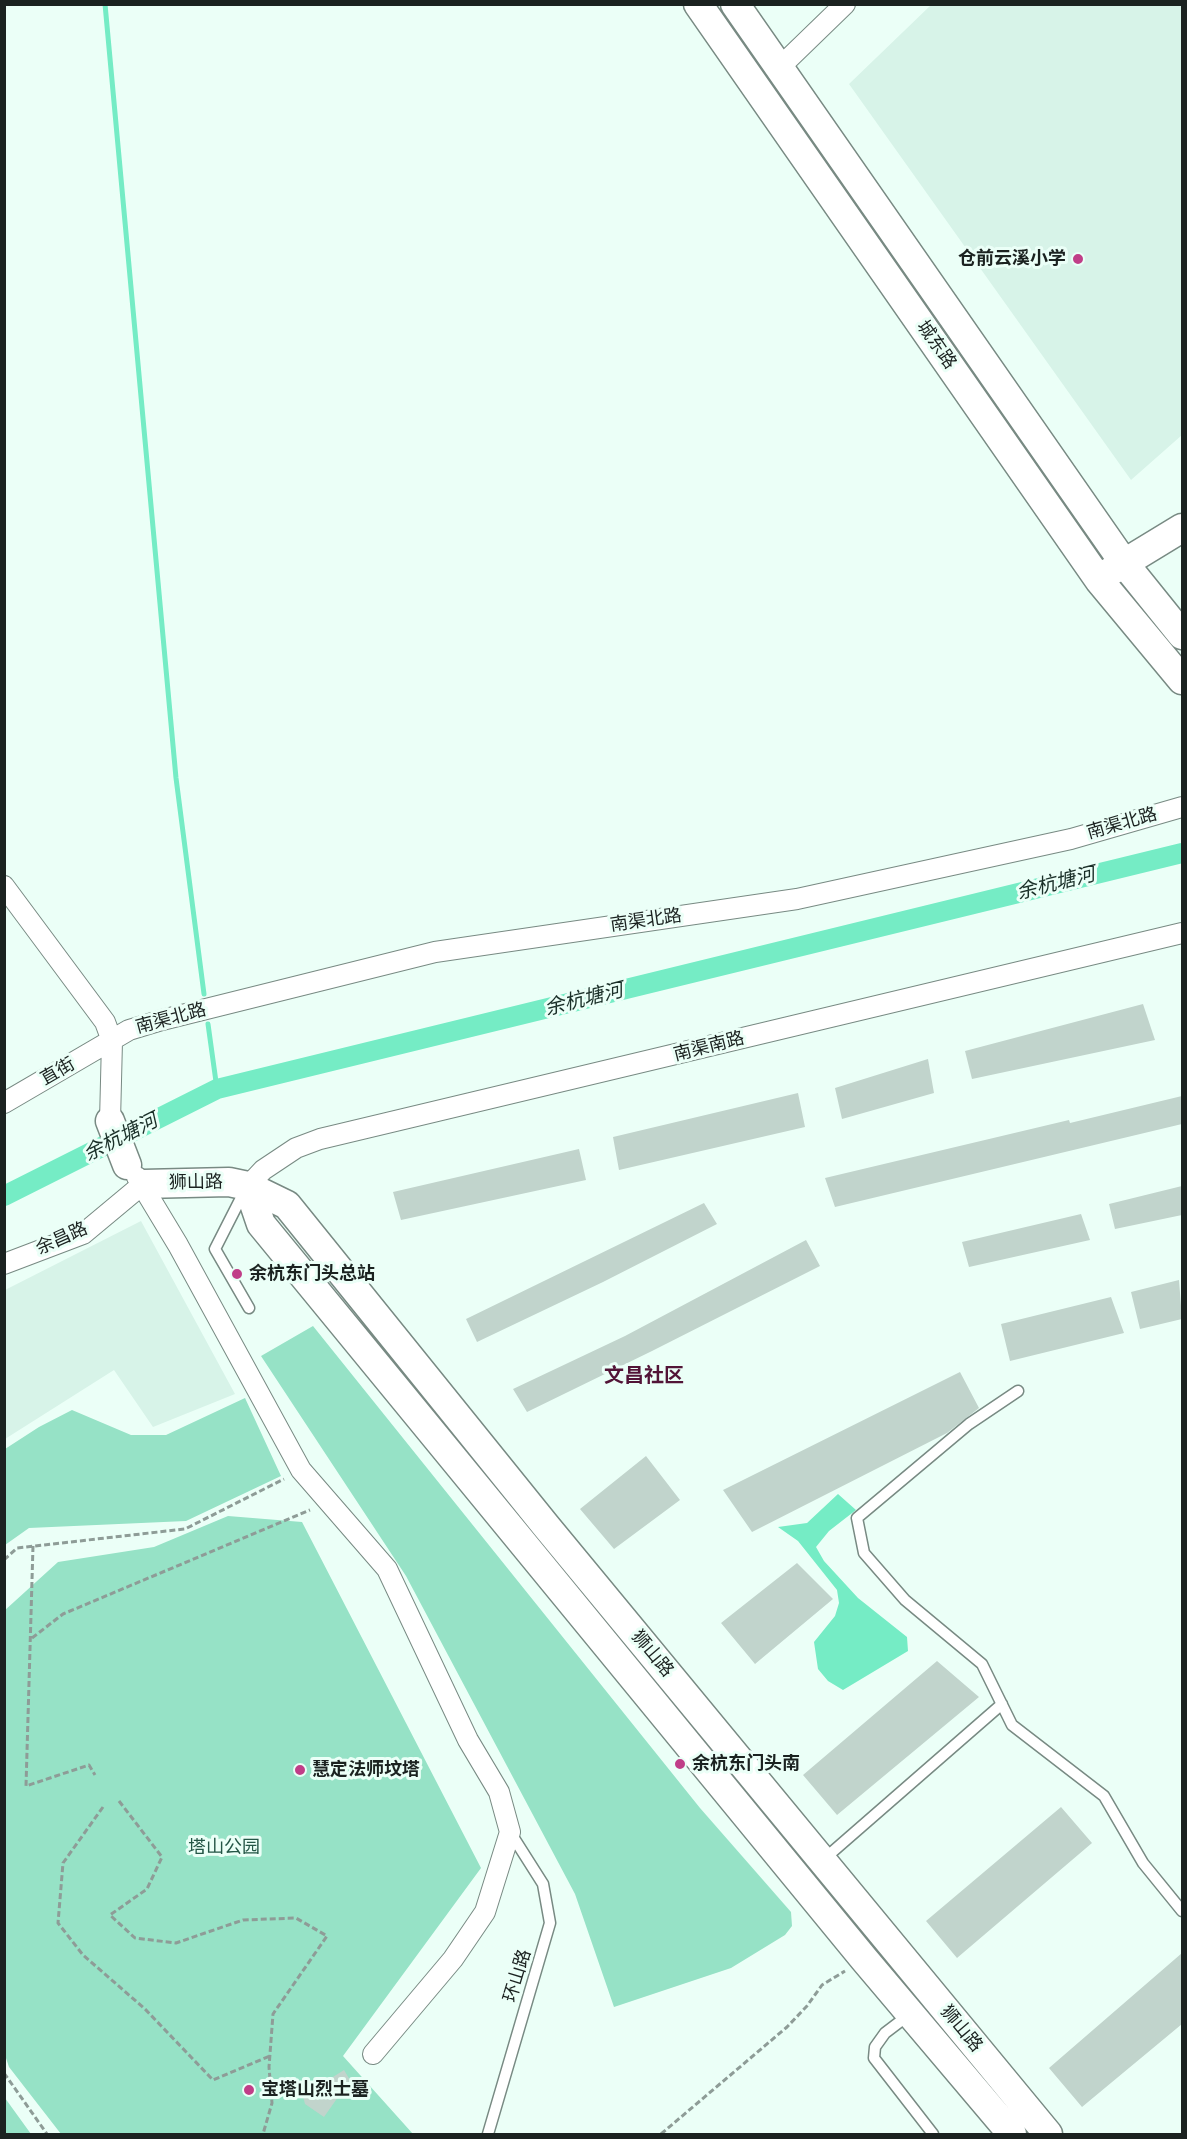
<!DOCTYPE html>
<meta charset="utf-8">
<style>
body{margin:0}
#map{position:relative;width:1187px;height:2139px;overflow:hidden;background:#ebfff7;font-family:"Archivo Narrow",sans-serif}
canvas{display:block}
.frame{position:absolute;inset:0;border:6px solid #1b2220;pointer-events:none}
</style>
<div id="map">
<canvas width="1187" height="2139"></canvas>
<div class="frame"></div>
</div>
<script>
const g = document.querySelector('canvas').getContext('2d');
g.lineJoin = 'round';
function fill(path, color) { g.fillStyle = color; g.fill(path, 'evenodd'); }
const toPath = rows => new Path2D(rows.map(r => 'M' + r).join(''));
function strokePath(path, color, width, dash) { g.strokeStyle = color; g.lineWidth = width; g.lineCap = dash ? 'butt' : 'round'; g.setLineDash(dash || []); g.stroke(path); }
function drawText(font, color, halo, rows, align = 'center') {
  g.font = font + ' "Archivo Narrow","Noto Sans SC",sans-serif'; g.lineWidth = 6; g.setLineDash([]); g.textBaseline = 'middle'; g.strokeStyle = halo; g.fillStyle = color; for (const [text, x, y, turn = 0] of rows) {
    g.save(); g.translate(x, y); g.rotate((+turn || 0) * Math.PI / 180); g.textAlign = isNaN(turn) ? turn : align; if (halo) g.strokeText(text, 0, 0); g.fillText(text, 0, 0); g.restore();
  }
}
fill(toPath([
 [931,5,1182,5,1182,435,1131,480,849,84],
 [141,1221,235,1394,153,1427,114,1370,5,1439,5,1290]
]), '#d7f3e8');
fill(toPath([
 [313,1326,700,1808,791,1912,792,1926,785,1935,731,1968,614,2007,575,1894,406,1576,261,1356],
 [245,1398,281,1476,186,1521,29,1528,5,1545,5,1449,39,1427,72,1410,131,1435,166,1435],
 [228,1516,302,1522,481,1868,343,2056,413,2134,61,2134,9,2067,5,2055,4,1611,58,1562,154,1547],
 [5,2098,31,2134,5,2134]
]), '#96e2c6');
fill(toPath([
 [838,1494,856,1510,829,1531,816,1547,824,1561,858,1598,907,1637,908,1651,843,1690,828,1681,818,1669,814,1642,835,1616,839,1603,837,1590,798,1541,778,1527,807,1523]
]), '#75ecc5');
strokePath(toPath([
 [105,4,176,778,204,994],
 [208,1024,217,1089]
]), '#75ecc5', 5);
strokePath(toPath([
 [4,1196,217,1089,1182,853]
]), '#75ecc5', 20);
fill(toPath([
 [1143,1004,1155,1040,972,1079,965,1051],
 [928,1059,934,1093,842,1119,835,1088],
 [798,1093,805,1127,619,1170,613,1137],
 [1182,1096,1182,1124,835,1207,825,1178,1069,1120,1070,1123],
 [579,1149,586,1180,401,1220,393,1192],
 [1182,1186,1182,1215,1115,1229,1109,1204],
 [704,1203,717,1224,603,1282,477,1342,466,1319],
 [1081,1214,1090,1240,969,1267,962,1242],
 [806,1240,820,1266,652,1351,527,1412,513,1389,625,1336],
 [1179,1280,1182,1319,1140,1329,1131,1292],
 [1111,1297,1124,1333,1010,1361,1001,1324],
 [960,1372,979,1408,947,1433,752,1532,723,1490],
 [646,1456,680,1500,614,1549,580,1509],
 [797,1563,833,1599,755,1664,721,1623],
 [937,1661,979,1697,837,1815,803,1775],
 [1061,1807,1092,1843,957,1958,926,1921],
 [1182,1953,1182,2024,1082,2107,1049,2068],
 [344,2070,350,2080,324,2117,305,2104,303,2096]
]), '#c1d4cc');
const lane = toPath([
 [245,1190,215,1249,249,1308],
 [1018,1391,969,1424,857,1518,864,1553,905,1600,982,1664,1012,1725,1104,1796,1143,1863,1182,1911],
 [823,1860,1002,1704],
 [910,2014,885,2033,875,2047,874,2058,933,2134],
 [488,2134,550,1923,543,1884,510,1832]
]);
const street = toPath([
 [779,68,845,4],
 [4,886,105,1022,112,1041,110,1121],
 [4,1103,129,1030,162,1020,435,952,797,899,1071,839,1182,807],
 [137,1177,178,1245,301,1470,387,1569,468,1740,499,1792,510,1832,485,1912,453,1959,373,2054],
 [248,1186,263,1170,296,1148,320,1139,1182,933],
 [4,1264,83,1234,143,1184]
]);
const secondary = toPath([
 [698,4,1099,580,1182,680],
 [735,4,1124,563,1182,635],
 [1108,573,1182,528],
 [110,1121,127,1165],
 [143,1184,229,1182,248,1186,287,1205,546,1526,1048,2134],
 [248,1186,261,1224,864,1959,1012,2134]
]);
strokePath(lane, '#788a83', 13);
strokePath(street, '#788a83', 22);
strokePath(secondary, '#788a83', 31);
strokePath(toPath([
 [33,1546,26,1786,89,1765,95,1775],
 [4,1560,17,1548,185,1529,284,1479],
 [32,1638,63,1614,310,1510],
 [119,1801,162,1857,147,1889,110,1915,135,1938,176,1943,243,1920,296,1918,327,1936,273,2014,269,2067,272,2103,263,2134],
 [103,1807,63,1863,58,1923,83,1955,145,2009,213,2080,270,2056],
 [4,2073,47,2134],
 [661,2134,787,2027,807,2006,822,1985,845,1971]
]), '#8e9c97', 3, [6, 3]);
strokePath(lane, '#fff', 10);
strokePath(street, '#fff', 20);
strokePath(secondary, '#fff', 28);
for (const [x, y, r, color] of [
 [1078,259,6,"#c03e88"],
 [237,1274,6,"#c03e88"],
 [680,1764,6,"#c03e88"],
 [300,1770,6,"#c03e88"],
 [249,2090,6,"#c03e88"]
]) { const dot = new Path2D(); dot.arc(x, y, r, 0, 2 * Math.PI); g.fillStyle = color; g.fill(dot); strokePath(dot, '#ebfff7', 2); }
drawText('bold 18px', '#1b2220', '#ebfff7', [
 ["仓前云溪小学",1066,259,"right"],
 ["余杭东门头总站",249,1274],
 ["余杭东门头南",692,1764],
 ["慧定法师坟塔",312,1770],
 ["宝塔山烈士墓",261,2090]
], 'left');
drawText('18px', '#1b2220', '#ebfff7', [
 ["城东路",936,345,55],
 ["南渠北路",1122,824,-16],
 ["南渠北路",646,921,-8],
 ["南渠北路",171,1019,-15],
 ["南渠南路",709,1047,-14],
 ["直街",58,1072,-30],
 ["狮山路",196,1183,-1],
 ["余昌路",62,1239,-24],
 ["狮山路",652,1654,50],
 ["环山路",518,1976,-73],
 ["狮山路",961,2029,50]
]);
drawText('18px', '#245646', '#ebfff7', [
 ["塔山公园",224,1848]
]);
drawText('italic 20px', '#1a2f28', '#ebfff7', [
 ["余杭塘河",1056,884,-14],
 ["余杭塘河",584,1000,-14],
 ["余杭塘河",121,1138,-27]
]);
drawText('bold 20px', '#521437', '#ebfff7', [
 ["文昌社区",644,1377]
]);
</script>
